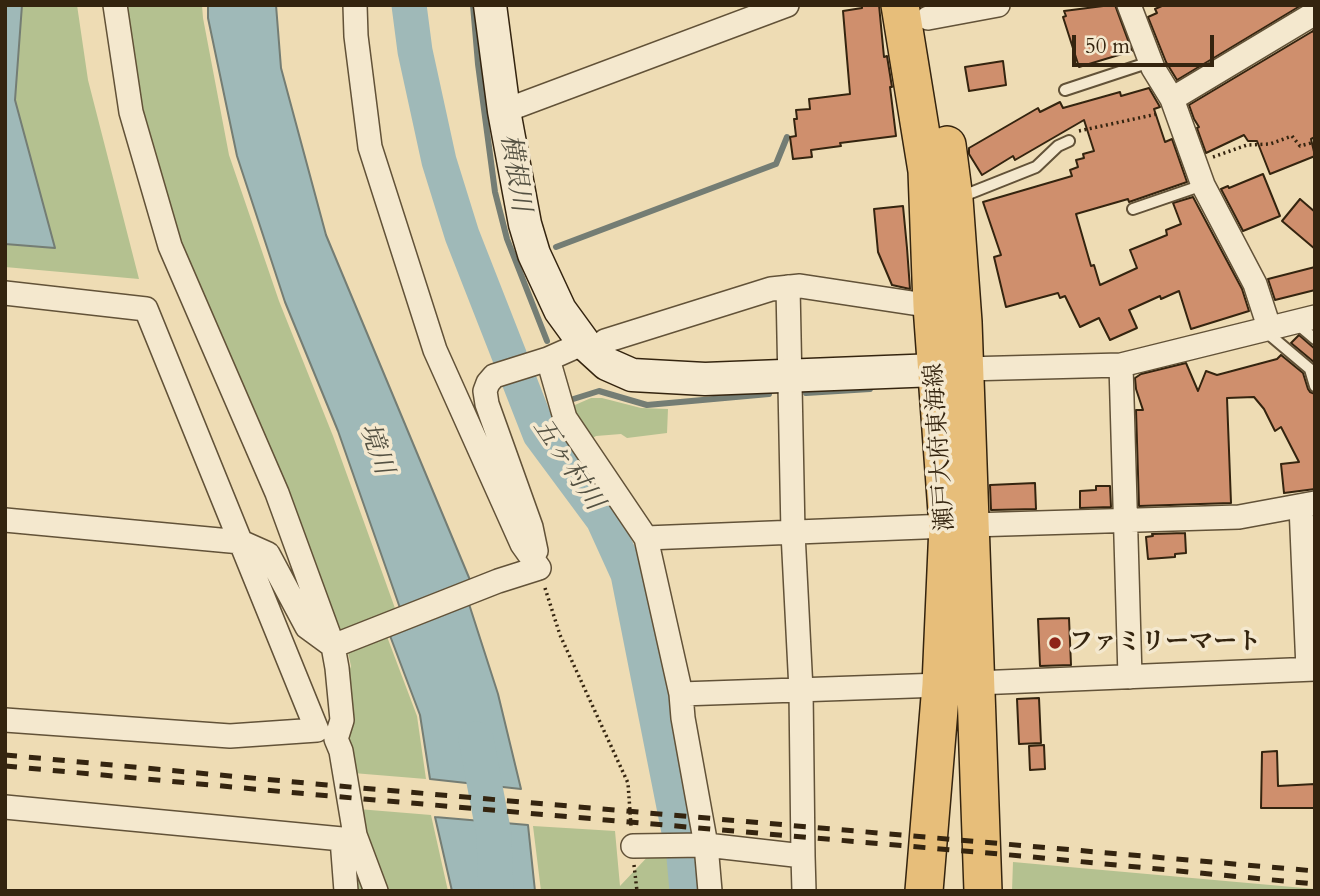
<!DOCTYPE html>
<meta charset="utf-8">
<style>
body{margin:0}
#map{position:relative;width:1320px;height:896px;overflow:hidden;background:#eedcb4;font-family:Cardo,serif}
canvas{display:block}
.frame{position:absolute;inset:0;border:7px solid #34240f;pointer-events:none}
.scale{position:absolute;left:1072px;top:35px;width:142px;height:32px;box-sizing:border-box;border:4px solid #34240f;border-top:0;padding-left:9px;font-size:21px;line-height:24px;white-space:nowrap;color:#34240f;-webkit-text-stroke:5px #f4e8ce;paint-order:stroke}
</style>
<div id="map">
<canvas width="1320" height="896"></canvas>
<div class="frame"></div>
<div class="scale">50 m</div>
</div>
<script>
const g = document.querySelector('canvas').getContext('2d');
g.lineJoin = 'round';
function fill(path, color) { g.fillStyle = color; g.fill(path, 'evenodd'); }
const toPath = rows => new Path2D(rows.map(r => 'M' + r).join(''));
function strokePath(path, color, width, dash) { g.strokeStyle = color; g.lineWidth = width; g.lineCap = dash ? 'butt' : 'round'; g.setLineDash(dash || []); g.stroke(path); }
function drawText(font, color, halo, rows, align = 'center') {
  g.font = font + ' Cardo,"Noto Serif JP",serif'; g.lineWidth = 7; g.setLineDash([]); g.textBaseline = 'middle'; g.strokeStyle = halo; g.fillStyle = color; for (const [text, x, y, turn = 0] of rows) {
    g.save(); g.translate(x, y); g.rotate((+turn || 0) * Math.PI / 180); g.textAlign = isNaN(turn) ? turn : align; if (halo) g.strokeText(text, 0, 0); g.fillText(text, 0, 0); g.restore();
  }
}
fill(toPath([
 [5,5,77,5,88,80,139,279,5,267],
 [127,5,202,5,203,18,229,155,279,301,333,436,396,611,341,633,274,455,183,250,141,110],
 [591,398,602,398,641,408,668,409,667,433,627,438,621,434,596,436,588,441,568,408],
 [386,634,417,716,426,779,353,773,348,751,343,686,351,666,347,648],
 [358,809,431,815,448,891,355,891,353,855],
 [533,826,615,831,620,886,653,851,668,850,674,891,541,891],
 [1013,862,1315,889,1315,891,1012,891]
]), '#b4c190');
const water = toPath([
 [5,5,22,5,15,100,55,248,5,244,5,5],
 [208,5,276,5,281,68,326,235,470,580,400,608,338,431,285,302,237,156,208,18,208,5],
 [469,604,498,694,521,789,430,779,420,715,389,633,469,604],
 [435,817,528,825,535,891,452,891,435,817]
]);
fill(water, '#9fb9b8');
strokePath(water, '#747d74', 2);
strokePath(toPath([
 [473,5,478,64,495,192,507,239,547,341],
 [556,247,776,164,787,137],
 [806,393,870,389],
 [567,401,599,391,647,405,769,394]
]), '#747d74', 6);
strokePath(toPath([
 [409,5,415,51,439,161,462,235,540,434,603,519,628,574,684,857,687,891],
 [476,739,494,835,496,891]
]), '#9fb9b8', 35);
const building = toPath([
 [862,5,879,5,884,57,887,56,891,81,892,87,890,87,896,136,840,143,841,146,811,150,812,157,793,159,790,137,796,136,794,119,797,119,796,110,810,109,809,99,850,94,843,11,862,8,862,5],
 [1111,5,1115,5,1132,51,1079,67,1063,17,1066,16,1064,11,1111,5],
 [1164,5,1300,5,1300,6,1177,80,1166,62,1148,17,1157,13,1155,9,1164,5],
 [1313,31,1315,35,1315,137,1311,139,1315,156,1270,174,1257,141,1248,141,1244,135,1206,153,1197,128,1199,127,1194,119,1189,105,1313,31],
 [1003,61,1006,85,969,91,965,67,1003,61],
 [1149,88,1160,107,1154,109,1165,142,1172,139,1187,182,1129,202,1128,199,1076,214,1091,266,1094,265,1100,285,1137,268,1130,250,1167,235,1166,230,1181,224,1173,203,1193,197,1242,289,1249,311,1191,329,1179,291,1161,299,1160,296,1129,310,1137,328,1110,340,1099,318,1080,327,1065,296,1060,298,1058,293,1006,307,994,257,1001,255,983,202,1072,176,1070,170,1078,167,1076,160,1084,158,1083,154,1094,151,1084,120,1015,160,1013,156,982,175,969,154,969,148,1038,108,1040,112,1060,102,1063,108,1120,92,1121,96,1149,88],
 [1263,174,1280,216,1243,231,1221,189,1228,186,1229,188,1263,174],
 [1300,199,1315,212,1315,249,1282,221,1300,199],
 [903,206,907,248,910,289,892,285,878,252,874,209,903,206],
 [1315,267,1315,290,1275,300,1268,279,1315,267],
 [1299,335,1315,349,1315,363,1291,343,1299,335],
 [1281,355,1303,373,1308,389,1310,392,1315,394,1315,489,1284,493,1281,464,1299,462,1281,427,1275,431,1264,409,1254,397,1227,398,1231,503,1139,506,1136,410,1143,410,1136,389,1135,378,1141,374,1186,363,1198,391,1206,371,1217,375,1277,359,1281,355],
 [1035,483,1036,509,991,510,990,485,1035,483],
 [1096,486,1110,486,1111,507,1080,508,1080,491,1096,490,1096,486],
 [1185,533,1186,553,1175,554,1175,557,1148,559,1146,537,1153,536,1152,534,1185,533],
 [1069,618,1071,665,1040,666,1038,619,1069,618],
 [1039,698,1041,743,1019,744,1017,699,1039,698],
 [1044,745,1045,769,1030,770,1029,746,1044,745],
 [1277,751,1278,786,1315,784,1315,808,1261,808,1262,752,1277,751]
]);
fill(building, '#cf8f6d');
strokePath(building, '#34240f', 2);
const lane = toPath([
 [1065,90,1150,62],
 [958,198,1036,167,1058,146,1069,141],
 [1133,209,1203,185],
 [1296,323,1315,339],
 [1265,331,1310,369,1315,386]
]);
const street = toPath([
 [115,5,131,112,170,246,277,493,333,646,337,668,342,720,336,739,341,751,355,835,376,891],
 [355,5,356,36,370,147,435,350,522,544,539,568],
 [1129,5,1153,68,1172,99,1203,185,1255,284,1269,327],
 [928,18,998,5],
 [1172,99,1315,13],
 [504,111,787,5],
 [788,287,793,533,801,690,803,856],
 [5,293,146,309,317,730,230,736,5,720],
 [598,355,605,341,771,289,800,286,932,306],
 [548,359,565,418,646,538],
 [1121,365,1130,677],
 [965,369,1121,365,1315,317],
 [1301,506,1308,669],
 [5,520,241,542,268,554,307,627,333,646],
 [971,525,1239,517,1315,503],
 [536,551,531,527,487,404,485,391,488,383,494,376,548,359,584,343],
 [333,646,498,581,539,568],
 [976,683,1315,669],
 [681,694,941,685],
 [5,807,342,839,346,891],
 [633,846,706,845,803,856,804,891],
 [710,891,706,845,683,718,681,694,646,538,948,526]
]);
const secondary = toPath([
 [490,5,504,111,525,224,534,254,560,310,584,343,607,364,632,375,705,379,962,369]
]);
const primary = toPath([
 [900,5,927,171,932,306,948,526,941,685,924,891],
 [947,145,954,199,963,322,983,891]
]);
strokePath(lane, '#625238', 14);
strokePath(street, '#625238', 26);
strokePath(secondary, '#34240f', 35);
strokePath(primary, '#34240f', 40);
strokePath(toPath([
 [1079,131,1157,114],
 [1213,157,1247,145,1270,144,1292,136,1300,146,1315,142],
 [545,588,560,635,628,783,631,826],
 [634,865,637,891]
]), '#34240f', 3.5, [2, 3.5]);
strokePath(lane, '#f4e8ce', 10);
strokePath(street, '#f4e8ce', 23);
strokePath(secondary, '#f4e8ce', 32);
strokePath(primary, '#e7be7a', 37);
strokePath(toPath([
 [5,755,327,785,1315,871],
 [5,766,330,796,1022,856,1315,884]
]), '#34240f', 5, [12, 12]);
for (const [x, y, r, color] of [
 [1055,643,7,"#8f2418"]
]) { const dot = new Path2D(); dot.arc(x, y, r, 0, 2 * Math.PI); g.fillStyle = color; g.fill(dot); strokePath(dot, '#f4e8ce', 2.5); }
drawText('24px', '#34240f', '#f4e8ce', [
 ["瀬戸大府東海線",941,447,-94]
]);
drawText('bold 24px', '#34240f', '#f4e8ce', [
 ["ファミリーマート",1069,643]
], 'left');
drawText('italic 26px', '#545142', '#f4e8ce', [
 ["横根川",514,173,81],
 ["境川",375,449,71],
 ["五ヶ村川",567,465,56]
]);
</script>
